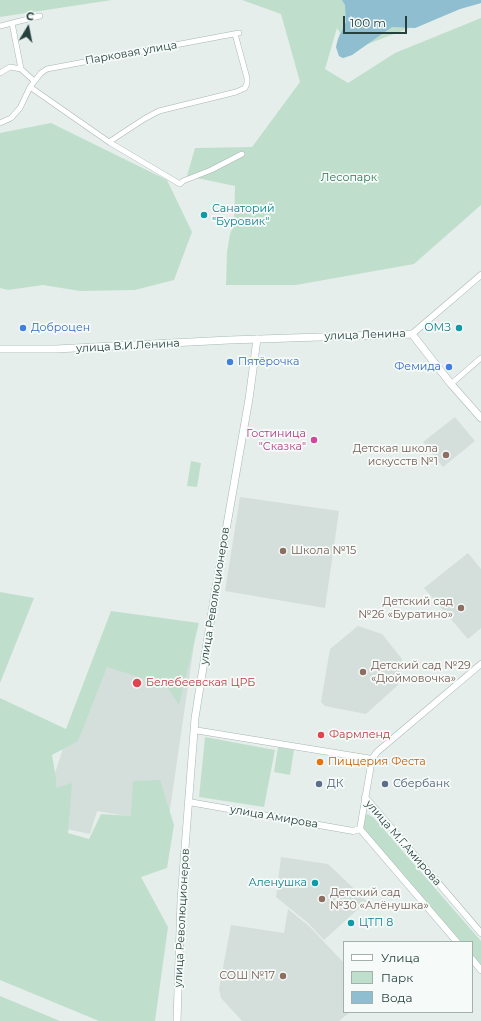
<!DOCTYPE html>
<meta charset="utf-8">
<style>
body{margin:0}
#map{position:relative;width:481px;height:1021px;overflow:hidden;background:#e6eeec;font-family:Montserrat,sans-serif}
canvas{display:block}
.legend{position:absolute;left:343px;top:941px;width:130px;height:72px;box-sizing:border-box;background:#f6fbf9;border:1px solid #a2b0ae;margin:0;padding:5px 7px;list-style:none;font-size:12px;color:#25403d}
.legend li{display:flex;align-items:center;gap:8px;height:20px}
.legend b{width:20px;border:1px solid #a2b0ae}
.north{position:absolute;left:8px;top:8px;width:40px;height:40px;-webkit-text-stroke:3px #f6fbf9;paint-order:stroke;rotate:10deg;font-size:11px;font-weight:700;line-height:16px;text-align:center;color:#25403d}
.north::after{content:'';display:block;margin:auto;width:14px;height:18px;background:#25403d;clip-path:polygon(50% 0,100% 100%,50% 72%,0 100%)}
.scale{position:absolute;left:343px;top:16px;width:64px;height:18px;box-sizing:border-box;border:2px solid #25403d;border-top:0;padding-left:5px;font-size:12px;line-height:14px;white-space:nowrap;color:#25403d;-webkit-text-stroke:3px #f6fbf9;paint-order:stroke}
</style>
<div id="map">
<canvas width="481" height="1021"></canvas>
<ul class="legend">
<li><b style="height:5px;background:#fff"></b>Улица</li>
<li><b style="height:11px;background:#bfdfcc"></b>Парк</li>
<li><b style="height:11px;background:#90bed1"></b>Вода</li>
</ul>
<div class="north">С</div>
<div class="scale">100 m</div>
</div>
<script>
const g = document.querySelector('canvas').getContext('2d');
g.lineJoin = 'round';
function fill(path, color) { g.fillStyle = color; g.fill(path, 'evenodd'); }
const toPath = rows => new Path2D(rows.map(r => 'M' + r).join(''));
function strokePath(path, color, width, dash) { g.strokeStyle = color; g.lineWidth = width; g.lineCap = dash ? 'butt' : 'round'; g.setLineDash(dash || []); g.stroke(path); }
function drawText(font, color, halo, rows, align = 'center') {
  g.font = font + ' Montserrat,sans-serif'; g.lineWidth = 3.5; g.setLineDash([]); g.textBaseline = 'middle'; g.strokeStyle = halo; g.fillStyle = color; for (const [text, x, y, turn = 0] of rows) {
    g.save(); g.translate(x, y); g.rotate((+turn || 0) * Math.PI / 180); g.textAlign = isNaN(turn) ? turn : align; if (halo) g.strokeText(text, 0, 0); g.fillText(text, 0, 0); g.restore();
  }
}
fill(toPath([
 [455,417,475,441,443,467,423,442],
 [240,497,339,511,325,608,225,591],
 [468,553,481,569,481,628,468,639,424,588],
 [112,612,197,624,168,823,97,811,90,834,39,823,65,742],
 [358,626,382,634,402,659,398,685,366,714,325,706,321,702,330,649],
 [281,857,328,864,367,901,324,940,308,923,276,897],
 [288,909,309,926,344,963,344,1012,350,1012,339,1021,242,1021,221,998,219,989,231,925,284,933]
]), '#d4dedb');
fill(toPath([
 [0,0,112,0,0,17],
 [242,0,481,0,481,3,460,9,415,28,410,28,365,45,352,55,343,58,339,56,336,47,340,33,337,28,325,69,348,83,395,53,481,18,481,205,414,264,296,285,226,285,227,252,230,234,234,225,235,186,187,176,195,148,252,147,300,82,281,14],
 [51,123,167,180,192,232,174,280,135,290,80,291,43,285,8,290,0,288,0,133],
 [191,461,201,463,197,487,187,486],
 [0,592,34,598,0,683],
 [111,611,199,623,179,705,167,686,107,667,78,741,52,755,56,778,56,788,72,783,68,833,89,839,101,814,131,816,133,781,160,780,174,825,167,868,141,877,168,927,155,1021,99,1021,0,980,0,698,66,729],
 [205,737,275,750,264,807,199,797],
 [278,747,294,750,290,775,274,772],
 [367,814,373,817,481,941,481,965,472,955,472,942,461,942,362,827,361,818],
 [0,996,60,1021,0,1021]
]), '#bfdfcc');
fill(toPath([
 [342,0,481,0,481,3,460,9,415,28,392,27,352,55,343,58,339,56,336,47,338,39,346,22,345,5]
]), '#90bed1');
const minor = toPath([
 [12,23,21,69],
 [0,26,40,16],
 [0,73,10,67,21,69,33,80],
 [30,87,41,73,47,69,239,33],
 [0,123,11,118,20,108,30,87,109,142,180,184,183,181,211,170,242,154],
 [109,142,144,119,159,111,236,92,245,88,247,83,247,78,235,34],
 [451,384,481,358]
]);
const tertiary = toPath([
 [412,334,481,275],
 [194,730,372,759],
 [365,797,481,933],
 [189,802,353,831,360,829],
 [360,829,372,759,377,752,481,664],
 [360,829,457,942],
 [472,959,481,970]
]);
const secondary = toPath([
 [0,349,56,349,229,340,412,334,451,384,481,418],
 [177,1021,181,900,195,718,215,593,249,399,257,339]
]);
strokePath(minor, '#a8b6b4', 6);
strokePath(tertiary, '#a8b6b4', 7);
strokePath(secondary, '#a4bab5', 8);
strokePath(minor, '#fff', 5);
strokePath(tertiary, '#fff', 6);
strokePath(secondary, '#fff', 7);
for (const [x, y, r, color] of [
 [204,215,4,"#0f9aa8"],
 [23,328,4,"#3f7fe0"],
 [459,328,4,"#0f9aa8"],
 [230,362,4,"#3f7fe0"],
 [449,367,4,"#3f7fe0"],
 [314,440,4,"#d1479c"],
 [446,455,4,"#8d6e63"],
 [283,551,4,"#8d6e63"],
 [461,608,4,"#8d6e63"],
 [363,672,4,"#8d6e63"],
 [137,683,5,"#e0444e"],
 [321,735,4,"#e0444e"],
 [320,762,4,"#e8710a"],
 [319,784,4,"#5c6f8a"],
 [385,784,4,"#5c6f8a"],
 [315,883,4,"#0f9aa8"],
 [322,899,4,"#8d6e63"],
 [351,923,4,"#0f9aa8"],
 [283,976,4,"#8d6e63"]
]) { const dot = new Path2D(); dot.arc(x, y, r, 0, 2 * Math.PI); g.fillStyle = color; g.fill(dot); strokePath(dot, '#f6fbf9', 1.5); }
drawText('11px', '#25403d', '#f6fbf9', [
 ["Парковая улица",131,53,-10],
 ["улица Ленина",365,335,-2],
 ["улица В.И.Ленина",128,346,-3],
 ["улица Революционеров",215,596,-81],
 ["улица Амирова",274,817,10],
 ["улица М.Г.Амирова",403,843,49],
 ["улица Революционеров",182,918,-87]
]);
drawText('11px', '#2f7755', '#f6fbf9', [
 ["Лесопарк",349,178]
]);
drawText('11px', '#0d838f', '#f6fbf9', [
 ["Санаторий",212,209],
 ["\"Буровик\"",212,222],
 ["ОМЗ",451,328,"right"],
 ["Аленушка",307,883,"right"],
 ["ЦТП 8",359,923]
], 'left');
drawText('11px', '#366cbe', '#f6fbf9', [
 ["Доброцен",31,328],
 ["Пятёрочка",238,362],
 ["Фемида",441,367,"right"]
], 'left');
drawText('11px', '#b23c85', '#f6fbf9', [
 ["Гостиница",306,434],
 ["\"Сказка\"",306,447]
], 'right');
drawText('11px', '#785e54', '#f6fbf9', [
 ["Детская школа",438,449],
 ["искусств №1",438,462],
 ["Школа №15",291,551,"left"],
 ["Детский сад",453,602],
 ["№26 «Буратино»",453,615],
 ["Детский сад №29",371,666,"left"],
 ["«Дюймовочка»",371,679,"left"],
 ["Детский сад",330,893,"left"],
 ["№30 «Алёнушка»",330,906,"left"],
 ["СОШ №17",275,976]
], 'right');
drawText('11px', '#be3a42', '#f6fbf9', [
 ["Белебеевская ЦРБ",146,683],
 ["Фармленд",329,735]
], 'left');
drawText('11px', '#c56008', '#f6fbf9', [
 ["Пиццерия Феста",328,762]
], 'left');
drawText('11px', '#4e5e75', '#f6fbf9', [
 ["ДК",327,784],
 ["Сбербанк",393,784]
], 'left');
</script>
